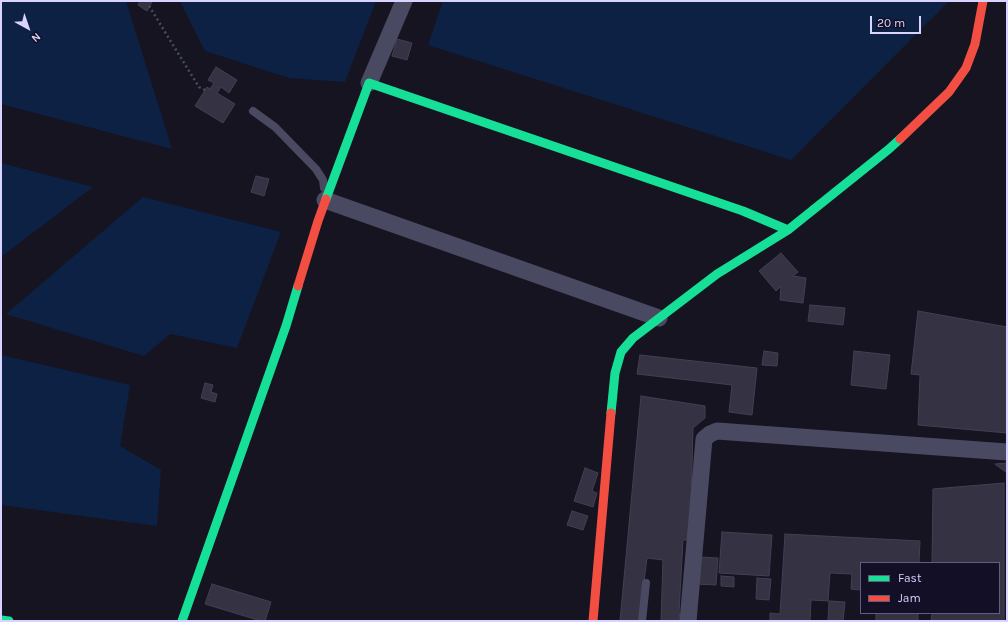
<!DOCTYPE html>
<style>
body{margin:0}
#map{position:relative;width:1008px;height:622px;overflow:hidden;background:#161421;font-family:Karla,sans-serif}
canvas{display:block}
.frame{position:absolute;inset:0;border:2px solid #d9d4ff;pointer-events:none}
.legend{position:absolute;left:860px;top:562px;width:140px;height:52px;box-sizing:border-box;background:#130f26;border:1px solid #625e7d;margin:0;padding:5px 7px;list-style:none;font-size:12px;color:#d9d4ff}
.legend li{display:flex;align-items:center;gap:8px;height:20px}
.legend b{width:20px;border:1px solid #625e7d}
.north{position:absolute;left:8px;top:8px;width:40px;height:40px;-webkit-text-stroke:3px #130f26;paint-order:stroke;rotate:140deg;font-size:11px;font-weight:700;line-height:16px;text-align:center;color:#d9d4ff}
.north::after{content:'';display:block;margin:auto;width:14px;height:18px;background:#d9d4ff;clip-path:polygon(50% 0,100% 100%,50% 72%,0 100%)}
.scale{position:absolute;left:870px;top:16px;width:51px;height:18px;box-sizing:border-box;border:2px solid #d9d4ff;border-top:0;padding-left:5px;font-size:12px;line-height:14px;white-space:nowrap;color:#d9d4ff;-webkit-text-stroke:3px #130f26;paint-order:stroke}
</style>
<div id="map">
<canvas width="1008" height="622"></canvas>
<div class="frame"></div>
<ul class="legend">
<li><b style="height:5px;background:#16e098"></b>Fast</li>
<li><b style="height:5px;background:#f24e42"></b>Jam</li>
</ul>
<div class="north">N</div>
<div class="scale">20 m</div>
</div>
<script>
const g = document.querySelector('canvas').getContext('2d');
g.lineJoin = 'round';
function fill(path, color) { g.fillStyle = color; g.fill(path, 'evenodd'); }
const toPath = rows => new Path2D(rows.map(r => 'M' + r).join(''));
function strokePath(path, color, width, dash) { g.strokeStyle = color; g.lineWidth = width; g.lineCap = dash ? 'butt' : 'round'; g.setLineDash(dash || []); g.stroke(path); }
fill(toPath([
 [1,1,126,1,172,149,1,104],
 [180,1,376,1,345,82,289,78,205,51],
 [443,1,949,1,791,160,428,45],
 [1,163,93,187,1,257],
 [143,197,281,232,237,348,170,334,144,356,6,314],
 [1,355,130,385,120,446,161,470,157,526,1,505]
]), '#0d2144');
const building = toPath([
 [140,1,152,2,147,11,138,5,140,1],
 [397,39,412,43,407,60,392,56,397,39],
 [216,67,237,80,229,93,221,87,217,93,235,104,223,123,195,106,207,87,210,89,214,83,208,80,216,67],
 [256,176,269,179,264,196,251,192,256,176],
 [781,253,798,272,793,276,806,278,803,303,780,300,781,286,776,291,759,271,781,253],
 [810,305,845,308,843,325,808,321,810,305],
 [918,311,1007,327,1007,433,918,425,920,375,911,374,918,311],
 [764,351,778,353,777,366,762,365,764,351],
 [854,351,890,355,886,389,851,385,854,351],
 [640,355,757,368,752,415,729,412,732,385,637,374,640,355],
 [205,383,213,385,211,392,217,394,215,402,201,398,205,383],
 [641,396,705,406,705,418,693,428,690,540,683,540,679,612,681,621,661,621,663,560,647,558,639,621,620,621,641,396],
 [1007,463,1007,473,995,464,1007,463],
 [585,468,598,473,592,491,597,493,593,507,574,501,585,468],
 [1004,483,1004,621,931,621,932,613,999,613,999,563,932,563,933,489,1004,483],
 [572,511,588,516,583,530,567,525,572,511],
 [722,532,772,535,769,576,719,573,722,532],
 [785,534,920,541,919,563,861,563,861,590,851,589,852,574,830,573,828,601,811,600,810,621,770,621,770,613,780,614,785,534],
 [701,557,718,558,716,585,695,584,701,557],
 [721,576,734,577,734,587,721,586,721,576],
 [757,578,771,579,769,600,756,599,757,578],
 [212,584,271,602,265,621,261,621,205,604,212,584],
 [829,601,845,602,843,621,828,621,829,601],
 [876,613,918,613,918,621,876,621,876,613]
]);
fill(building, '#343243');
strokePath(building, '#433f54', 1);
strokePath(toPath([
 [149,6,199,87,205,90]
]), '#44505f', 2.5, [2, 3]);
strokePath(toPath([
 [253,111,275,127,316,169,323,180,324,188],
 [642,621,646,583]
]), '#4a4962', 8);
strokePath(toPath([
 [369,83,404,1],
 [325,200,659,318],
 [688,621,704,439,710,434,717,431,1007,452]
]), '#4a4962', 17);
strokePath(toPath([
 [326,199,369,83,743,211,788,230],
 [611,413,615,373,621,352,633,338,717,274,788,230,889,149,900,139],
 [1,620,9,621],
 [182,621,286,326,298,286]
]), '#16e098', 9);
strokePath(toPath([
 [900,139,949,92,966,68,975,44,983,1],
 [298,286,318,221,326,199],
 [593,621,611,413]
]), '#f24e42', 9);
</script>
